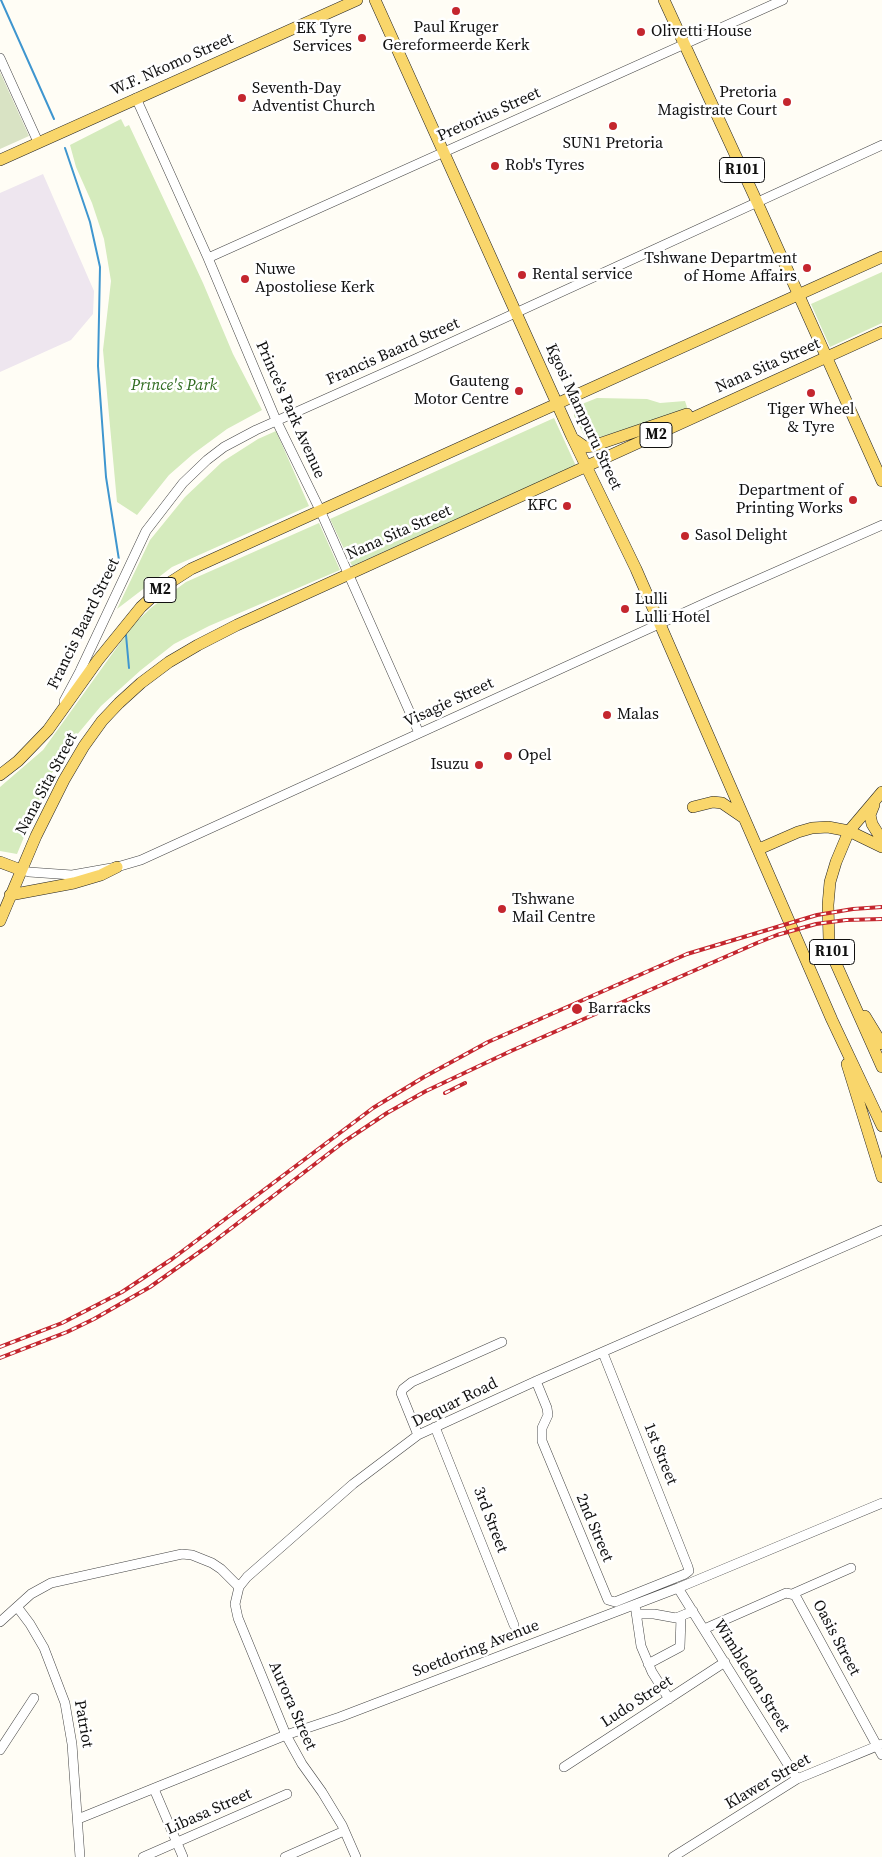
<!DOCTYPE html>
<style>
body{margin:0}
canvas{display:block;background:#fffdf5}
</style>
<canvas width="882" height="1857"></canvas>
<script>
const g = document.querySelector('canvas').getContext('2d');
g.lineJoin = 'round';
function fill(path, color) { g.fillStyle = color; g.fill(path, 'evenodd'); }
const toPath = rows => new Path2D(rows.map(r => 'M' + r).join(''));
function strokePath(path, color, width, dash) { g.strokeStyle = color; g.lineWidth = width; g.lineCap = dash ? 'butt' : 'round'; g.setLineDash(dash || []); g.stroke(path); }
function drawText(font, color, halo, rows, align = 'center') {
  g.font = font + ' "Source Serif 4",serif'; g.lineWidth = 5; g.setLineDash([]); g.textBaseline = 'middle'; g.strokeStyle = halo; g.fillStyle = color; for (const [text, x, y, turn = 0] of rows) {
    g.save(); g.translate(x, y); g.rotate((+turn || 0) * Math.PI / 180); g.textAlign = isNaN(turn) ? turn : align; if (halo) g.strokeText(text, 0, 0); g.fillText(text, 0, 0); g.restore();
  }
}
fill(toPath([
 [43,174,94,291,93,314,71,340,0,372,0,193]
]), '#eee6ef');
fill(toPath([
 [121,119,125,127,129,125,203,283,233,354,262,410,227,429,193,454,169,475,137,515,117,502,103,350,111,281,104,239,92,203,76,167,70,145],
 [882,272,882,323,830,347,811,304],
 [597,398,647,399,660,403,685,401,688,410,587,441,574,416,574,410,577,406],
 [554,418,576,466,352,566,330,519],
 [276,431,309,506,172,567,117,609,150,540,185,497,222,462,258,439],
 [319,523,340,570,209,626,174,644,141,670,101,706,76,736,48,779,17,854,0,851,0,787,43,750,133,625,152,607,186,582]
]), '#d5ebbd');
fill(toPath([
 [0,72,29,136,0,149]
]), '#d9e3c4');
strokePath(toPath([
 [1,0,54,119],
 [65,148,90,222,100,267,98,366,106,477,119,560],
 [126,635,129,668]
]), '#3f96cf', 2);
const minor = toPath([
 [0,58,38,142],
 [136,98,208,258,276,420,320,510,419,733],
 [208,258,783,0],
 [64,701,80,671,146,531,183,483,207,460,224,447,256,430,415,359,882,145],
 [21,870,29,872,72,875,117,867,141,860,714,599,882,525],
 [536,1381,547,1408,548,1415,542,1428,542,1441,608,1600,615,1602,685,1574,689,1571,688,1567,603,1353],
 [435,1427,514,1625],
 [418,1435,401,1393,403,1389,412,1382,502,1342],
 [678,1588,797,1779],
 [792,1594,851,1568],
 [635,1605,641,1646,652,1672,669,1699],
 [18,1608,30,1624,44,1648,65,1703,72,1744,80,1857],
 [636,1614,654,1614,676,1618,693,1611],
 [0,1622,31,1594,51,1583,182,1554,192,1555,212,1563,221,1569,239,1587],
 [704,1629,786,1593,795,1595,882,1755],
 [648,1664,680,1647,681,1617],
 [0,1750,34,1698],
 [564,1767,725,1662],
 [154,1789,183,1857],
 [78,1819,286,1735,340,1717,678,1588,882,1503],
 [143,1857,287,1794],
 [285,1857,344,1831],
 [356,1857,342,1825,322,1792,302,1764,286,1735,238,1618,235,1604,239,1587,247,1577,353,1484,418,1435,536,1381,882,1230],
 [673,1857,797,1779,882,1744]
]);
const major = toPath([
 [375,0,572,437,636,569,832,1020,882,1126],
 [664,0,757,202,882,481],
 [0,160,357,0],
 [575,440,585,447,593,446,687,414],
 [0,775,18,761,48,730,98,660,141,607,163,587,191,569,882,257],
 [882,792,849,831,836,862,830,882,828,905,829,940,833,957,882,1067],
 [874,805,870,815,872,824,882,840],
 [693,807,713,802,722,803,744,818],
 [759,849,798,832,812,828,828,827,849,831,882,847],
 [0,862,21,870],
 [10,895,74,883,101,875,117,867],
 [0,921,36,836,64,780,84,746,102,721,119,703,141,683,169,662,198,645,237,625,882,332],
 [865,1016,882,1044],
 [847,1064,882,1177]
]);
strokePath(minor, '#444', 10);
strokePath(major, '#222', 12);
strokePath(minor, '#fff', 9);
strokePath(major, '#f9d66b', 11);
const rail = toPath([
 [445,1093,465,1083],
 [0,1347,62,1323,122,1292,172,1259,373,1108,424,1077,488,1042,687,954,817,915,853,909,882,907],
 [0,1358,67,1332,94,1319,150,1287,208,1246,345,1141,387,1113,426,1091,511,1051,757,943,777,935,816,924,846,920,882,919]
]);
strokePath(rail, '#c4262e', 4);
strokePath(rail, '#fff', 2, [5.5]);
for (const [x, y, r, color] of [
 [456,11,5,"#c4262e"],
 [641,32,5,"#c4262e"],
 [362,38,5,"#c4262e"],
 [242,98,5,"#c4262e"],
 [787,102,5,"#c4262e"],
 [613,126,5,"#c4262e"],
 [495,166,5,"#c4262e"],
 [807,268,5,"#c4262e"],
 [522,275,5,"#c4262e"],
 [245,279,5,"#c4262e"],
 [519,391,5,"#c4262e"],
 [811,393,5,"#c4262e"],
 [853,500,5,"#c4262e"],
 [567,506,5,"#c4262e"],
 [685,536,5,"#c4262e"],
 [625,609,5,"#c4262e"],
 [607,715,5,"#c4262e"],
 [508,756,5,"#c4262e"],
 [479,765,5,"#c4262e"],
 [502,909,5,"#c4262e"],
 [577,1009,6,"#c4262e"]
]) { const dot = new Path2D(); dot.arc(x, y, r, 0, 2 * Math.PI); g.fillStyle = color; g.fill(dot); strokePath(dot, '#fff', 2); }
for (const [x, y, w] of [
 [742,170,45],
 [656,435,32],
 [160,590,32],
 [832,952,45]
]) { const box = new Path2D(); box.roundRect(x - w / 2, y - 12.5, w, 25, 4); g.fillStyle = '#fff'; g.fill(box); strokePath(box, '#111', 1); }
drawText('bold 15px', '#111', null, [
 ["R101",742,170],
 ["M2",656,435],
 ["M2",160,590],
 ["R101",832,952]
]);
drawText('16px', '#111', '#fff', [
 ["Paul Kruger",456,28,"center"],
 ["Gereformeerde Kerk",456,46,"center"],
 ["EK Tyre",352,29,"right"],
 ["Services",352,47,"right"],
 ["Olivetti House",651,32],
 ["Seventh-Day",252,89],
 ["Adventist Church",252,107],
 ["Pretoria",777,93,"right"],
 ["Magistrate Court",777,111,"right"],
 ["SUN1 Pretoria",613,144,"center"],
 ["Rob's Tyres",505,166],
 ["Tshwane Department",797,259,"right"],
 ["of Home Affairs",797,277,"right"],
 ["Nuwe",255,270],
 ["Apostoliese Kerk",255,288],
 ["Rental service",532,275],
 ["Gauteng",509,382,"right"],
 ["Motor Centre",509,400,"right"],
 ["Tiger Wheel",811,410,"center"],
 ["& Tyre",811,428,"center"],
 ["Department of",843,491,"right"],
 ["Printing Works",843,509,"right"],
 ["KFC",557,506,"right"],
 ["Sasol Delight",695,536],
 ["Lulli",635,600],
 ["Lulli Hotel",635,618],
 ["Malas",617,715],
 ["Opel",518,756],
 ["Isuzu",469,765,"right"],
 ["Tshwane",512,900],
 ["Mail Centre",512,918],
 ["Barracks",588,1009]
], 'left');
drawText('16px', '#111', '#fff', [
 ["W.F. Nkomo Street",172,65,-24],
 ["Pretorius Street",489,115,-24],
 ["Francis Baard Street",393,352,-24],
 ["Nana Sita Street",768,366,-24],
 ["Prince's Park Avenue",290,410,66],
 ["Kgosi Mampuru Street",583,417,65],
 ["Nana Sita Street",399,533,-24],
 ["Francis Baard Street",84,624,-64],
 ["Visagie Street",449,703,-25],
 ["Nana Sita Street",47,784,-62],
 ["Dequar Road",455,1403,-26],
 ["1st Street",660,1454,68],
 ["3rd Street",490,1520,69],
 ["2nd Street",594,1528,67],
 ["Oasis Street",836,1638,62],
 ["Soetdoring Avenue",476,1649,-21],
 ["Wimbledon Street",751,1676,58],
 ["Ludo Street",637,1702,-33],
 ["Aurora Street",292,1706,66],
 ["Patriot",83,1724,80],
 ["Klawer Street",768,1782,-30],
 ["Libasa Street",209,1812,-24]
]);
drawText('italic 16px', '#2f6b1f', '#fff', [
 ["Prince's Park",174,386]
]);
</script>
